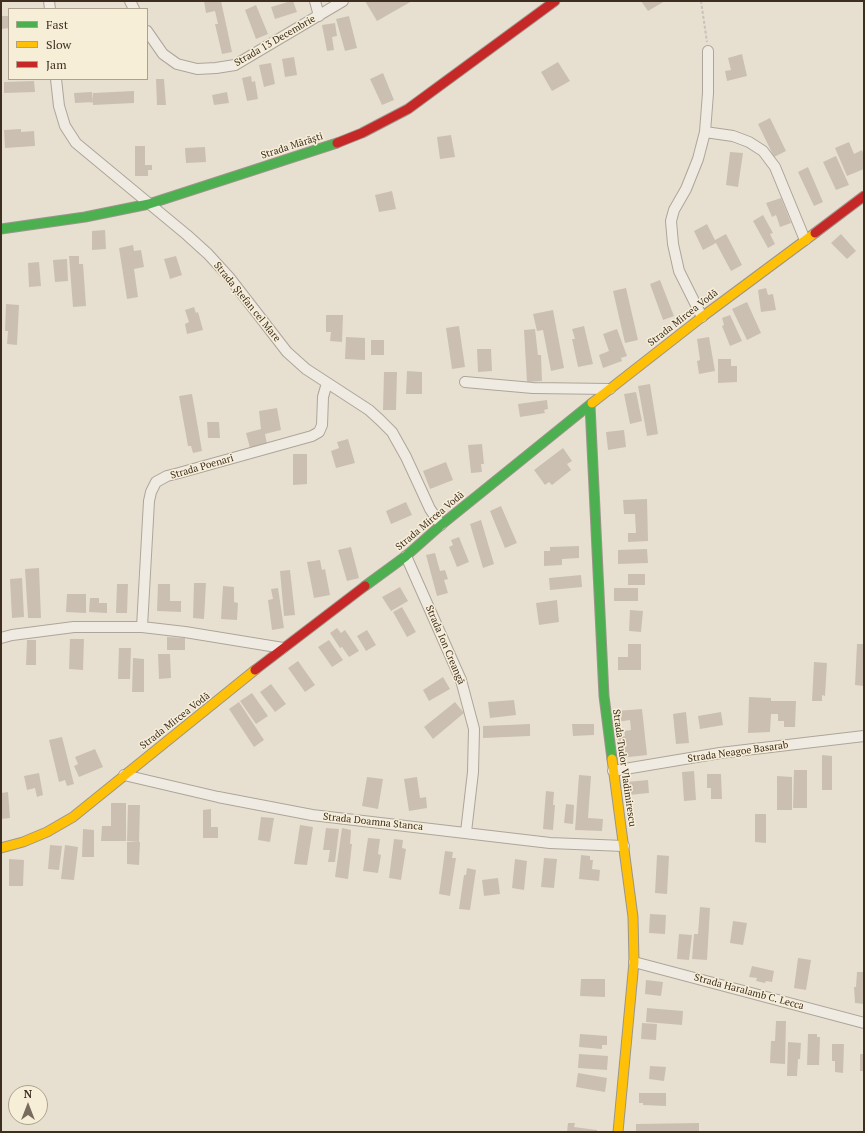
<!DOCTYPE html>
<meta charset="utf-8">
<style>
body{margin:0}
#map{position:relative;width:865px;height:1133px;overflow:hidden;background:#e7e0d1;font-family:"PT Serif",serif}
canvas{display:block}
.frame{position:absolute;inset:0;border:2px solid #3d2e20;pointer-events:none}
.legend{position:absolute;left:8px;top:8px;width:140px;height:72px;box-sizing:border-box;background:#f7eed8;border:1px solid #ada18e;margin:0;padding:5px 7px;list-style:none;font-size:12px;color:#3d2e20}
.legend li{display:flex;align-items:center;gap:8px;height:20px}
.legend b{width:20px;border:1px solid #ada18e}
.north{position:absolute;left:8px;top:1085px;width:40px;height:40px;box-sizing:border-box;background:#f7eed8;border:1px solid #ada18e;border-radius:50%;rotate:0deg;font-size:11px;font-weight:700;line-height:16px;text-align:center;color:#3d2e20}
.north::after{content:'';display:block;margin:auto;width:14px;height:18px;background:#786c5e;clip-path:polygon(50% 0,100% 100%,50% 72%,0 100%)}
</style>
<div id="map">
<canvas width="865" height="1133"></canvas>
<div class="frame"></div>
<ul class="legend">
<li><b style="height:5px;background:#4caf50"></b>Fast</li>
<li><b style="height:5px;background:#ffc107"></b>Slow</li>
<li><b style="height:5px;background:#c62828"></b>Jam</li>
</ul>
<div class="north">N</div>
</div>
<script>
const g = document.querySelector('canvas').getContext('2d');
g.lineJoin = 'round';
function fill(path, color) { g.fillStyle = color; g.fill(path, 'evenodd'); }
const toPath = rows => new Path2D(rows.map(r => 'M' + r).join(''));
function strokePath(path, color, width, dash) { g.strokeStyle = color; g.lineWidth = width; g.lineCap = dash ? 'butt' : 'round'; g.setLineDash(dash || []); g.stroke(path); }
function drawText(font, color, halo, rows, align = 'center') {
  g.font = font + ' "PT Serif",serif'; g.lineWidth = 3; g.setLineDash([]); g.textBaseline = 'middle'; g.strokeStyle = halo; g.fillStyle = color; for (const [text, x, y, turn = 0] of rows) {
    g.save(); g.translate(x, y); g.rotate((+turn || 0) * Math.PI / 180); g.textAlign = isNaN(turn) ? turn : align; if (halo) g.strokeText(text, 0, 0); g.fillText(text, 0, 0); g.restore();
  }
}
fill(toPath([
 [204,1,221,1,232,52,222,54,215,24,218,24,215,11,206,13],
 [291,1,293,1,297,12,275,19,271,7],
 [365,1,412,1,377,21],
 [641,1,665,1,648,11],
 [256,5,268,34,256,39,245,10],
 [1,16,9,16,9,28,1,29],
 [349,16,357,48,345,51,336,19],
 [335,23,337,36,332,37,334,50,327,51,322,25],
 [742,54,747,76,727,81,725,71,731,70,728,58],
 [294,57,297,75,285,77,282,59],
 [558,62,570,81,552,91,541,72],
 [271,63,275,84,264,87,259,65],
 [383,73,394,100,382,105,370,79],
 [251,76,252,82,255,81,258,99,247,101,242,78],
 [156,79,164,79,166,105,157,105],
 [34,81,35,92,4,93,4,82],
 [134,91,134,103,93,105,93,93],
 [92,92,93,102,75,103,74,93],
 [227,92,229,103,214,105,212,95],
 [770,118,786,151,774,157,758,124],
 [21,129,21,132,34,131,35,146,5,148,4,130],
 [451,135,455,157,440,159,437,137],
 [849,142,854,154,862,150,864,156,864,169,847,176,835,148],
 [135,146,145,146,145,165,152,165,152,170,148,170,148,176,135,176],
 [205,147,206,162,186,163,185,148],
 [730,152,743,153,738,187,726,185],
 [836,156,849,185,836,190,823,162],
 [808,167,823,202,814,206,798,172],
 [392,191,396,209,379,212,375,195],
 [781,198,791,223,780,227,776,215,772,217,766,203],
 [763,215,773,233,770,234,775,244,768,248,753,221],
 [707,224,715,240,726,234,742,265,731,271,716,243,703,250,694,231],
 [105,230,106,249,92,250,92,231],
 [841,234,856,251,847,259,831,243],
 [133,245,134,251,141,250,144,267,134,269,138,297,127,299,119,248],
 [69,256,79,256,79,264,83,264,86,306,73,307],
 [176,256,182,275,170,279,164,259],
 [67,259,68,281,55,282,53,260],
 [39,262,41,286,29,287,28,263],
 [660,280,674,316,663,320,650,284],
 [626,288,638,340,625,343,613,291],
 [766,288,768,295,773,294,776,310,761,312,758,290],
 [747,302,761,333,747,340,732,309],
 [6,304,19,305,17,345,7,344,8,331,5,331],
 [194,307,196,313,198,312,203,330,187,334,185,324,189,322,185,310],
 [553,310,564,368,551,371,543,330,537,331,533,314],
 [326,315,343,315,342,342,330,341,331,332,326,332],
 [730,315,742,341,730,346,722,326,724,325,722,318],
 [459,326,465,367,452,369,446,328],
 [584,326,593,364,578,367,572,339,575,339,572,329],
 [535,329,538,355,541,355,542,381,527,382,524,330],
 [617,329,627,356,621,358,622,361,603,368,599,355,609,351,603,334],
 [346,337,365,338,365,360,345,359],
 [709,337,715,371,699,374,697,361,700,360,697,339],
 [371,340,384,340,384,355,371,355],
 [477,349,491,349,492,371,478,372],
 [718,359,731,359,731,366,737,366,737,382,718,383],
 [407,371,422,372,422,394,406,394],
 [384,372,397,372,396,410,383,410],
 [650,384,658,434,647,436,638,386],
 [636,392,642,421,630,424,624,394],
 [192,394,202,451,193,453,191,446,188,446,179,396],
 [547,400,548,409,544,410,545,413,520,417,518,404],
 [277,408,281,430,265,434,267,444,250,448,246,433,261,429,259,411],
 [207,422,219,422,220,438,208,438],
 [624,430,626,447,608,450,606,432],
 [348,439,355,463,336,468,331,451,339,448,337,442],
 [482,444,484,464,481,464,482,472,471,473,468,445],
 [563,448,572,461,567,464,571,470,552,485,549,482,545,485,534,470],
 [293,454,307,454,307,484,293,485],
 [446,462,453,480,430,489,423,471],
 [647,499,648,541,628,542,628,533,636,533,635,514,624,514,623,500],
 [406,502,412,515,391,524,386,511],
 [501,506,517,543,505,548,490,511],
 [481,520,494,564,483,568,470,524],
 [459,537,469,562,457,567,449,547,453,545,451,540],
 [579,546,579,558,562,559,562,565,544,566,544,551,550,551,550,547],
 [351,547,359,578,347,581,338,550],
 [647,549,648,563,618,564,618,550],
 [435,553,440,571,445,570,448,579,444,580,448,593,437,596,426,555],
 [320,560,322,570,325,569,330,595,314,598,307,562],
 [39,568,41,618,28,618,25,569],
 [290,570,295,615,284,616,280,571],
 [628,574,645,574,645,585,628,585],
 [581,575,582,587,550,590,549,578],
 [22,578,24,617,12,618,10,579],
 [194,583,206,583,204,619,193,618],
 [117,584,128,584,127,613,116,613],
 [158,584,170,584,170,601,181,601,181,612,157,611],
 [223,586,234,587,234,602,238,603,237,620,221,619],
 [400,587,408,601,391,611,382,597],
 [278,588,284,628,272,630,268,600,273,599,271,589],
 [614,588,638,588,638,601,614,601],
 [67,594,86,594,86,613,66,612],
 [90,598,99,598,99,603,107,603,107,613,89,612],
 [557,600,559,622,539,625,536,603],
 [402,607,416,632,407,637,393,612],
 [630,610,643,611,641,632,629,631],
 [337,628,341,633,345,630,359,651,349,657,342,647,340,648,330,633],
 [367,630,376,645,366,651,357,636],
 [167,637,185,638,185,650,167,650],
 [70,639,84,639,83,670,69,669],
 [27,640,36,640,36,665,26,665],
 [329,640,343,660,332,667,318,647],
 [628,644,641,644,641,670,618,670,618,657,628,657],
 [857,644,864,644,864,686,855,685],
 [119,648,131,648,130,679,118,679],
 [158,654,170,654,171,678,159,679],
 [133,658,144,659,144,692,132,692],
 [298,661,315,685,305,692,288,668],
 [814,662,827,663,825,696,822,695,822,701,812,701],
 [443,677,450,689,429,701,423,690],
 [271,684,286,704,275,712,260,692],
 [252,693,268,716,256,724,240,701],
 [749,697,771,698,771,701,796,701,795,727,784,727,784,721,778,721,778,714,771,714,770,732,748,733],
 [514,700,516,715,490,718,488,702],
 [239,702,264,740,254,747,229,709],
 [455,702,464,713,433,739,424,727],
 [642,709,647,755,620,758,618,737,625,736,624,731,631,730,630,720,617,722,616,711],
 [686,712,689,743,676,744,673,714],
 [721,712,723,725,700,729,698,716],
 [530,724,530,736,483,738,483,726],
 [572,724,594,724,594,735,573,736],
 [62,737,74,784,67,786,65,780,59,782,49,740],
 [95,749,103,767,79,777,74,766,78,764,75,757],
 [822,755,832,756,832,790,822,790],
 [794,770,807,770,807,808,793,808],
 [694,771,696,800,684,801,682,772],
 [39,773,43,795,37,797,35,788,27,790,24,776],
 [707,774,721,774,722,799,711,799,711,788,707,788],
 [579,775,591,776,588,818,603,819,602,831,575,830],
 [777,776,792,777,792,810,777,810],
 [367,777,383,779,378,809,362,806],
 [417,777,420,798,426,797,427,808,409,811,404,779],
 [648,780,649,793,629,795,627,782],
 [546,791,554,792,553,805,555,805,553,830,543,829],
 [8,792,10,818,1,819,1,793],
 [111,803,126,803,126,841,101,841,102,826,111,826],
 [566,804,574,805,573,824,564,823],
 [128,805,140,805,139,842,127,841],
 [211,809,211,827,218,827,218,838,203,838,203,810],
 [755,814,766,814,766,843,755,842],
 [261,817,274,818,270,842,258,840],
 [300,825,313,827,307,865,294,864],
 [326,828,339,829,335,862,328,862,330,850,323,850],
 [342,828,351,830,350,844,352,844,348,879,335,877],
 [83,829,94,830,94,857,82,857],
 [368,838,380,839,378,854,381,855,378,873,363,871],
 [394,839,403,840,402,848,406,849,401,880,389,878],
 [127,842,140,842,139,865,127,864],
 [50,845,62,846,59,870,48,869],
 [65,845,78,847,74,880,61,879],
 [445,851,453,852,452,858,456,858,450,896,439,894],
 [581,855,590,856,590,860,593,860,592,869,600,870,599,881,579,879],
 [657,855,669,856,667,894,655,893],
 [544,858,557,859,554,888,541,887],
 [9,859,24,860,23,886,9,886],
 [515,859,527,861,524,890,512,888],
 [467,868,476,870,470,910,459,909,464,875,466,875],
 [498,878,500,894,484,896,482,880],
 [700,907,710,908,707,960,692,959,694,934,698,934],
 [650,914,666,915,665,934,649,933],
 [733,921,747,923,743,945,730,943],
 [679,934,692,935,689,960,677,959],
 [798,958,811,960,806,990,794,988],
 [752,966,774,971,772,982,766,981,765,983,756,981,757,978,749,977],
 [857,972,864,972,864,1004,855,1003,854,987,856,987],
 [581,979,605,979,605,997,580,996],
 [646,980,663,982,661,996,645,994],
 [647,1008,683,1011,682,1025,646,1022],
 [776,1021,786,1021,785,1064,770,1063,771,1041,775,1041],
 [642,1023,657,1024,656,1040,641,1039],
 [580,1034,607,1036,607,1045,602,1045,602,1049,579,1047],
 [808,1034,817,1034,817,1037,820,1037,819,1065,807,1065],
 [788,1042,801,1043,800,1059,798,1059,797,1076,787,1076],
 [832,1044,844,1044,843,1073,835,1072,835,1061,832,1061],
 [579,1054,608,1056,607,1070,578,1068],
 [860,1054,864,1054,864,1071,860,1071],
 [650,1066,666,1067,664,1081,649,1079],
 [578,1073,607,1078,605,1092,576,1087],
 [639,1093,666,1093,666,1106,643,1105,643,1103,639,1103],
 [568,1123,575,1123,574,1127,597,1130,597,1132,567,1132],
 [699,1123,699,1131,694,1131,694,1132,636,1132,636,1124]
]), '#cbbfb2');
const street = toPath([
 [49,1,50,9],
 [130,1,134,9],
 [315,1,319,16],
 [147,31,163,54,177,64,197,69,216,68,235,65,343,1],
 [56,79,59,106,65,126,76,143,187,235,208,254,229,277,287,352,306,369,369,410,380,420,392,432,406,457,430,509,441,525],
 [705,132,733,136,749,142,763,151,775,167,805,240],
 [702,317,679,271,673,244,671,221,674,210,686,189,698,159,705,132,708,93,708,51],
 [465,382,533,388,610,389],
 [406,556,461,680,474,729,473,772,466,832],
 [142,627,149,501,151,492,156,482,167,476,179,473,312,436,319,432,322,425,323,397,327,383],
 [1,638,12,635,74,627,142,627,185,632,283,648],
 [613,771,720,753,864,736],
 [124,775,218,797,312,815,550,843,624,846],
 [634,962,864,1023]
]);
const fast = toPath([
 [1,229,85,217,149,204,337,143],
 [590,405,604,696,612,759],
 [365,586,406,556,441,525,592,403]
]);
const slow = toPath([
 [592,403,702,317,815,233],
 [612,759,633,917,634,962,618,1132],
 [1,848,23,842,47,832,73,817,255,670]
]);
const jam = toPath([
 [337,143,362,133,408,109,555,1],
 [815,233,864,196],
 [255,670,365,586]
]);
strokePath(street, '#ada599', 12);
strokePath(fast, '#9c958a', 11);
strokePath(slow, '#9c958a', 11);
strokePath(jam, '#9c958a', 11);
strokePath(toPath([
 [701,1,707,42]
]), '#c8c2b9', 2, [3, 2]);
strokePath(street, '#efebe3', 10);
strokePath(fast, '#4caf50', 9);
strokePath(slow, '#ffc107', 9);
strokePath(jam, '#c62828', 9);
drawText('10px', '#3d2e20', '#f7eed8', [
 ["Strada 13 Decembrie",275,41,-30],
 ["Strada Mărăști",292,146,-18],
 ["Strada Ștefan cel Mare",247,302,51],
 ["Strada Mircea Vodă",683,318,-38],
 ["Strada Poenari",202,467,-16],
 ["Strada Mircea Vodă",430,521,-40],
 ["Strada Ion Creangă",445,645,67],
 ["Strada Mircea Vodă",175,721,-38],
 ["Strada Neagoe Basarab",738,752,-8],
 ["Strada Tudor Vladimirescu",624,768,82],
 ["Strada Doamna Stanca",373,822,6],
 ["Strada Haralamb C. Lecca",749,992,15]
]);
</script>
